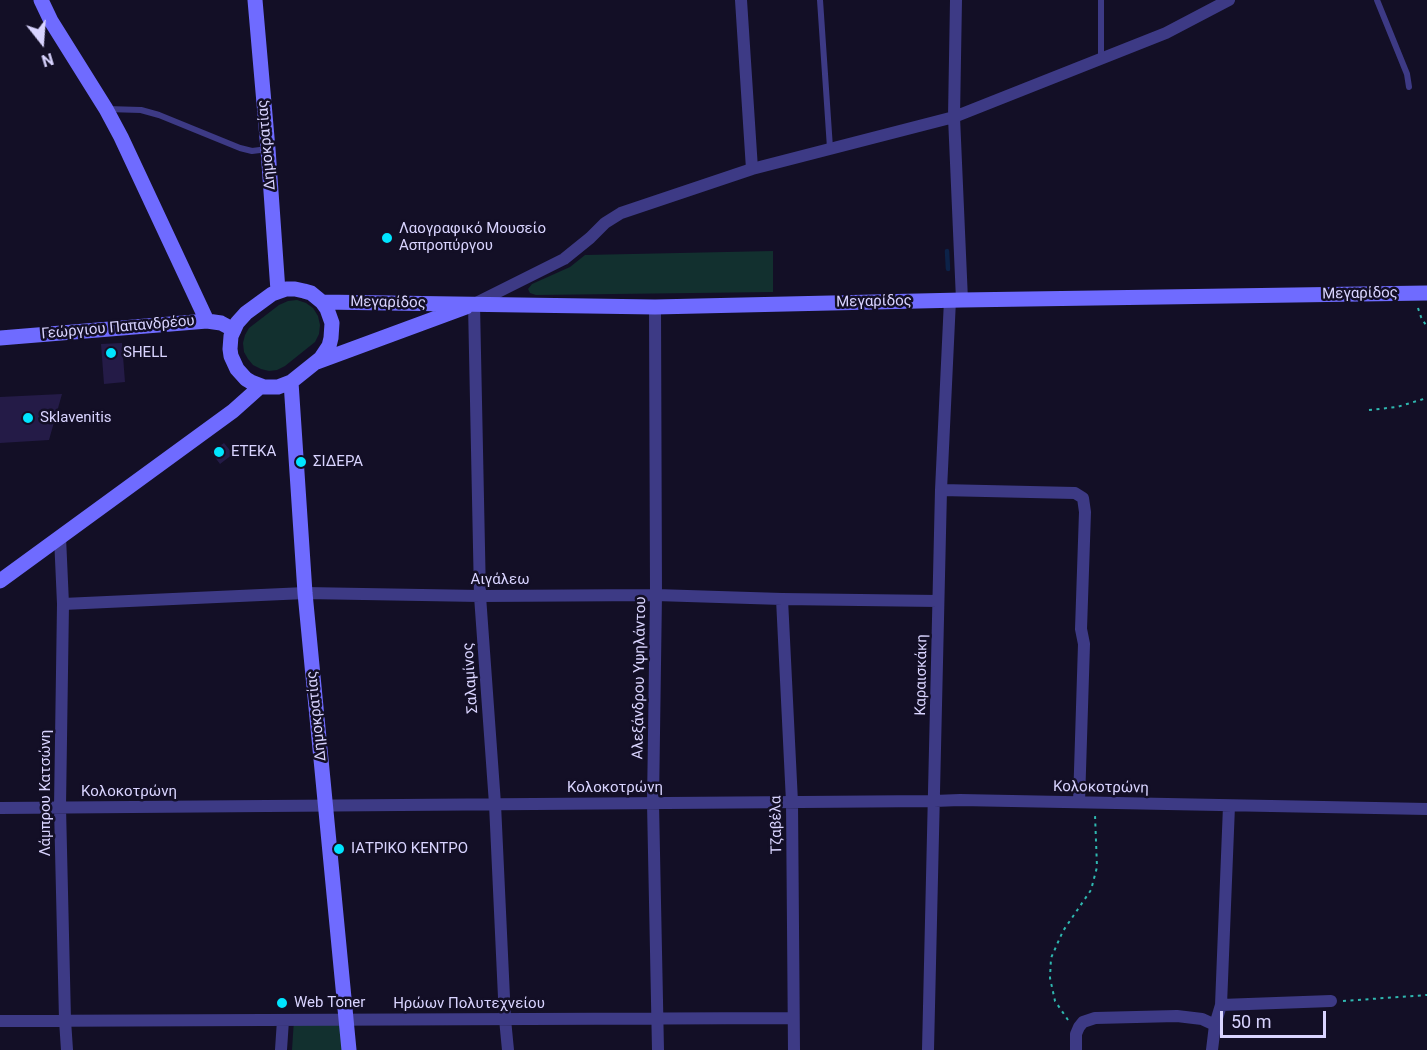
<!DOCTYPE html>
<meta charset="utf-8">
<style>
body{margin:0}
#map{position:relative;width:1427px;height:1050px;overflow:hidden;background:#130f26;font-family:Roboto,sans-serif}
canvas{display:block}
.north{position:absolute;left:12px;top:12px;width:60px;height:60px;-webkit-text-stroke:4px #130f26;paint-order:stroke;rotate:163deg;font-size:16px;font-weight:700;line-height:24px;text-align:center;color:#d9d4ff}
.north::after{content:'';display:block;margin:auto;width:21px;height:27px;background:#d9d4ff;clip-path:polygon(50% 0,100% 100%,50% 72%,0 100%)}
.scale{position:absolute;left:1220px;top:1011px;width:106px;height:27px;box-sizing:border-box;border:3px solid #d9d4ff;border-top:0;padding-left:8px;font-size:18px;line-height:21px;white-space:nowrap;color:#d9d4ff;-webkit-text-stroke:4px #130f26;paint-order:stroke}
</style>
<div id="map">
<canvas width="1427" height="1050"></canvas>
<div class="north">N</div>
<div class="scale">50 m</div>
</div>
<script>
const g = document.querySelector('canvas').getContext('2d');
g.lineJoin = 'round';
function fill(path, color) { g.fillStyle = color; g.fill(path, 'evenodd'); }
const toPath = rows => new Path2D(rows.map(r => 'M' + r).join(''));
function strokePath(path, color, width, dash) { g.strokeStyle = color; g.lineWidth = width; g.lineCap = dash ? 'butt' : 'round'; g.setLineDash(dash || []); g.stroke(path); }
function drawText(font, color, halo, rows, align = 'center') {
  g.font = font + ' Roboto,sans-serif'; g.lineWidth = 5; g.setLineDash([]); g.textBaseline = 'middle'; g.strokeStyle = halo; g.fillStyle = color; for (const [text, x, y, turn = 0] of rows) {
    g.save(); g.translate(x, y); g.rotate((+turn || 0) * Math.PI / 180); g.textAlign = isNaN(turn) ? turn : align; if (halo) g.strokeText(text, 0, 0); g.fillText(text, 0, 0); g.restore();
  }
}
fill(toPath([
 [773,251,773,292,536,295,530,293,528,289,532,284,570,267,585,255],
 [297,300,306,303,313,308,318,316,320,325,319,334,315,342,285,366,277,370,269,371,261,369,253,365,248,359,244,352,243,343,245,335,249,328,279,305,288,301],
 [344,1018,346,1050,292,1050,294,1019]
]), '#12302f');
strokePath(toPath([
 [947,251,948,269]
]), '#0c2248', 4.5);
fill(toPath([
 [122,343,125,382,104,384,101,344],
 [62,394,49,440,0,443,0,397],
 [224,443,233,454,220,464,211,452]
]), '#241b47');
strokePath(toPath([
 [1418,308,1421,317,1427,327],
 [1369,410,1397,407,1427,398],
 [1343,1001,1427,995],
 [1068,1020,1055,1001,1050,978,1051,958,1063,931,1091,890,1097,867,1095,815]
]), '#2fb8b0', 2, [3, 4.5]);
strokePath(toPath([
 [820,0,830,148],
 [1101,0,1101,59],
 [1377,0,1407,74,1409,87],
 [107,109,141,110,159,115,240,148,252,151,268,149]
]), '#3d3a85', 6);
strokePath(toPath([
 [741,0,752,169],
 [956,0,954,117,962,300],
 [655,307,656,595,653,803,658,1050],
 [941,490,1075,493,1083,498,1085,512,1081,629,1084,644,1079,802],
 [60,537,63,604,60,807,65,1020,67,1050],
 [782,599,792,802,794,1050],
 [63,604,305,593,480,596,656,595,782,599,938,601],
 [0,808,934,801,960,800,1427,809],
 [1221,1005,1331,1001],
 [0,1021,793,1018],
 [281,1050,283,1020],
 [508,1050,505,1019,495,804,480,596,474,304,564,259,590,238,605,223,621,213,752,169,954,117,1166,33,1229,0],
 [928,1050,941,490,950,300],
 [1076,1050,1076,1034,1079,1027,1083,1022,1095,1018,1177,1016,1202,1019,1215,1025],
 [1212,1050,1215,1025,1221,1005,1229,806]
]), '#3d3a85', 12);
strokePath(toPath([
 [41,0,51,21,106,109,121,137,207,321],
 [255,0,268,149,278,291],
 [286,289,295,289,304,291,311,293,322,302,327,309,332,323,331,338,329,346,321,358,291,382,278,387,264,387,251,382,246,379,237,369,231,356,230,349,231,336,237,323,246,313,272,294,286,289],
 [322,302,655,307,962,300,1427,293],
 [0,338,207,321,221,323,234,330],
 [317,362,466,307],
 [291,382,305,593,349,1050],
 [0,581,233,411,261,386]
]), '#6f6bff', 15);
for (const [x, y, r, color] of [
 [387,238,6,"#00e5ff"],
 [111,353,6,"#00e5ff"],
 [28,418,6,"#00e5ff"],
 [219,452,6,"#00e5ff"],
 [301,462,6,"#00e5ff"],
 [339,849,6,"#00e5ff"],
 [282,1003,6,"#00e5ff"]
]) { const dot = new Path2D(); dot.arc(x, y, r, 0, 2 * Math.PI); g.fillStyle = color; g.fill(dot); strokePath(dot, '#130f26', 2); }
drawText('15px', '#d9d4ff', '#130f26', [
 ["Δημοκρατίας",267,145,-95],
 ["Μεγαρίδος",1360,294,-1],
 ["Μεγαρίδος",874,302,-1],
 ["Μεγαρίδος",388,303,1],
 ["Γεώργιου Παπανδρέου",118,328,-5],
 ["Αιγάλεω",500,580],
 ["Καραισκάκη",922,675,-89],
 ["Σαλαμίνος",471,678,-94],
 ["Αλεξάνδρου Υψηλάντου",640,678,-89],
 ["Δημοκρατίας",317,716,-96],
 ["Κολοκοτρώνη",615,788],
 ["Κολοκοτρώνη",1101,788,1],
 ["Κολοκοτρώνη",129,792],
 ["Λάμπρου Κατσώνη",46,793,-90],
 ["Τζαβέλα",777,825,-91],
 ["Ηρώων Πολυτεχνείου",469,1004]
]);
drawText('15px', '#d9d4ff', '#130f26', [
 ["Λαογραφικό Μουσείο",399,229],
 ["Ασπροπύργου",399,246],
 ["SHELL",123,353],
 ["Sklavenitis",40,418],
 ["ΕΤΕΚΑ",231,452],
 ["ΣΙΔΕΡΑ",313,462],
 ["ΙΑΤΡΙΚΟ ΚΕΝΤΡΟ",351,849],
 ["Web Toner",294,1003]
], 'left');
</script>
